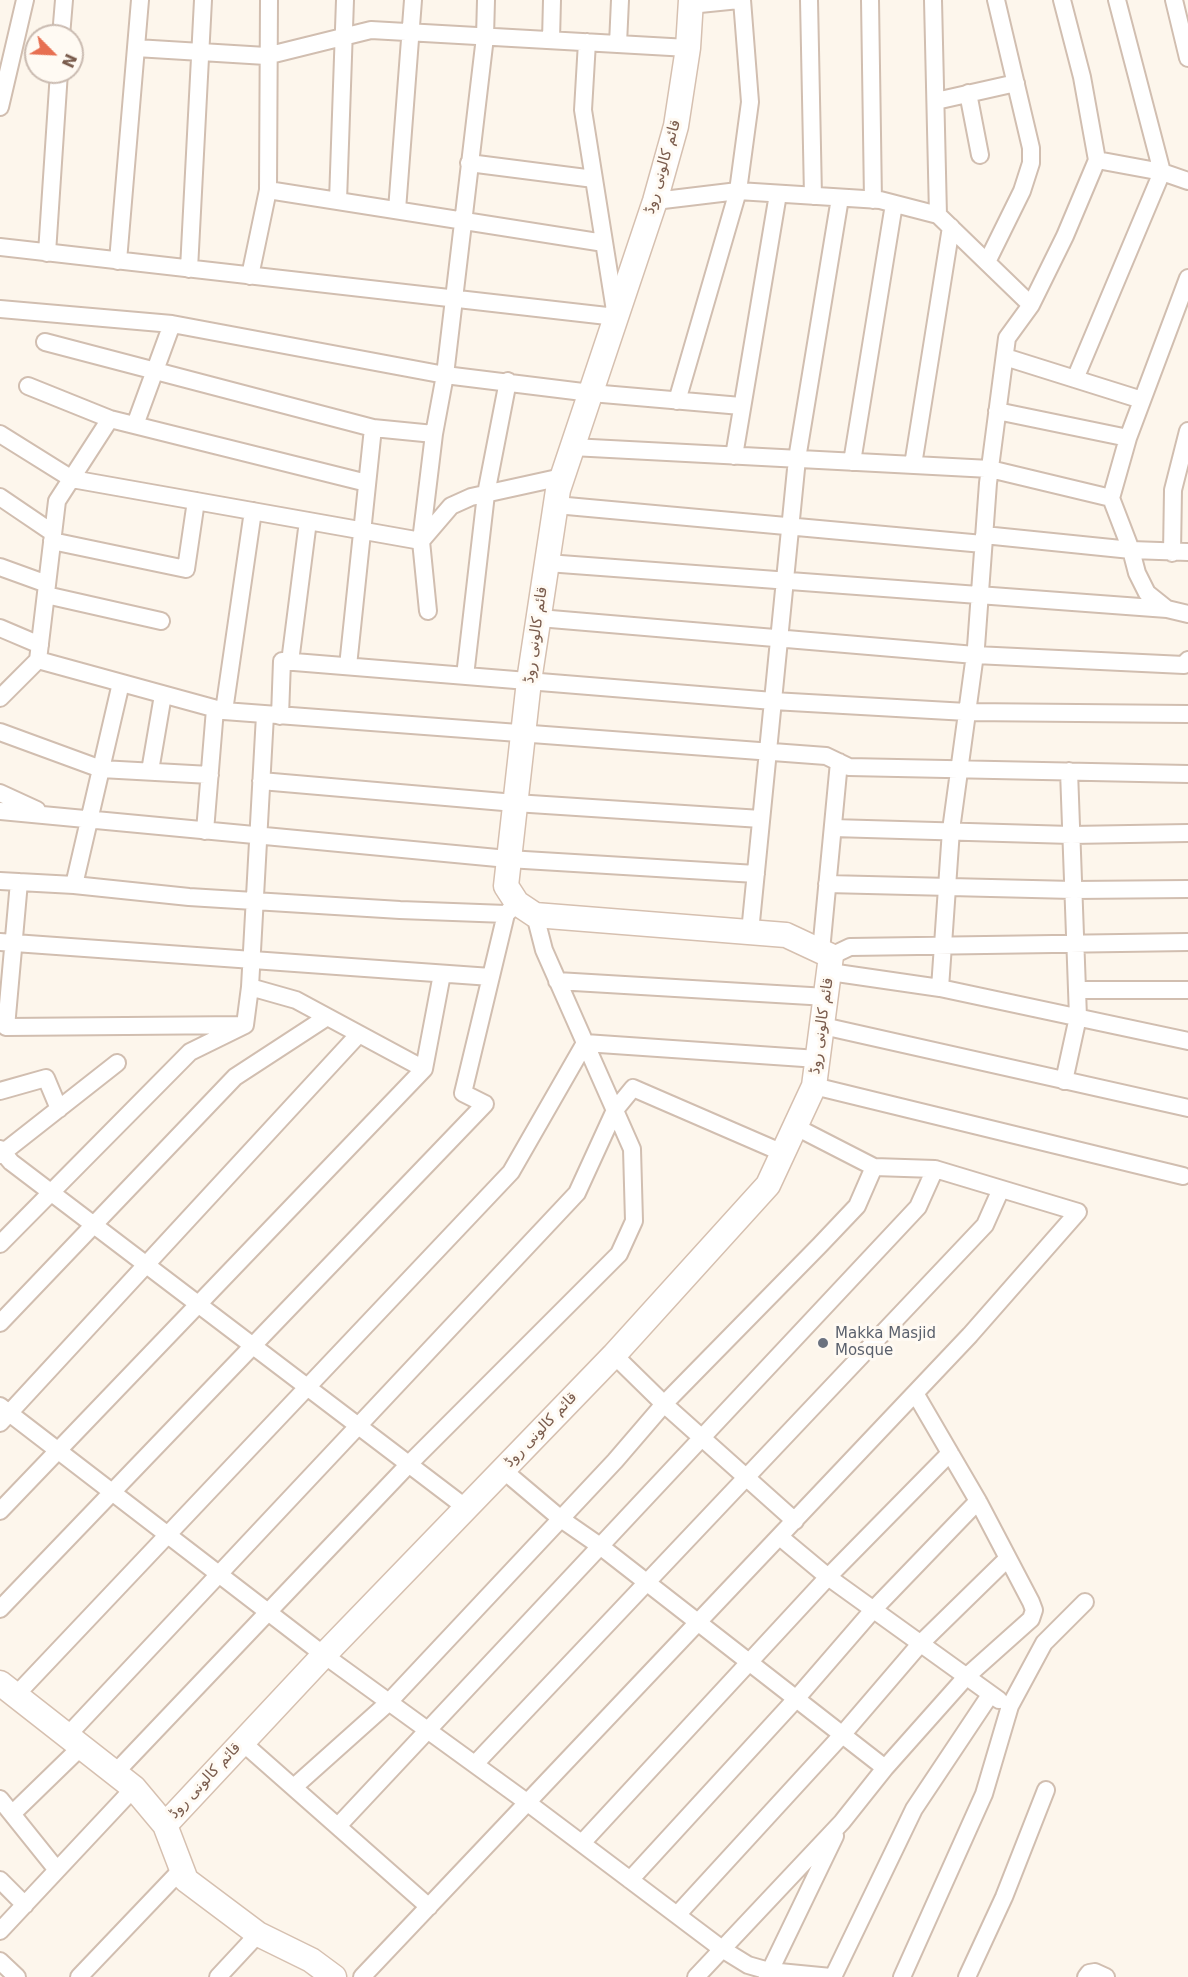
<!DOCTYPE html>
<meta charset="utf-8">
<style>
body{margin:0}
#map{position:relative;width:1188px;height:1977px;overflow:hidden;background:#fdf6ec;font-family:"DejaVu Sans",sans-serif}
canvas{display:block}
.north{position:absolute;left:24px;top:24px;width:60px;height:60px;box-sizing:border-box;background:#fffaf3;border:2px solid #cabbb1;border-radius:50%;rotate:114deg;font-size:16px;font-weight:700;line-height:24px;text-align:center;color:#7a5c4d}
.north::after{content:'';display:block;margin:auto;width:21px;height:27px;background:#e76f51;clip-path:polygon(50% 0,100% 100%,50% 72%,0 100%)}
</style>
<div id="map">
<canvas width="1188" height="1977"></canvas>
<div class="north">N</div>
</div>
<script>
const g = document.querySelector('canvas').getContext('2d');
g.lineJoin = 'round';
const toPath = rows => new Path2D(rows.map(r => 'M' + r).join(''));
function strokePath(path, color, width, dash) { g.strokeStyle = color; g.lineWidth = width; g.lineCap = dash ? 'butt' : 'round'; g.setLineDash(dash || []); g.stroke(path); }
function drawText(font, color, halo, rows, align = 'center') {
  g.font = font + ' "DejaVu Sans",Vazirmatn,sans-serif'; g.lineWidth = 6; g.setLineDash([]); g.textBaseline = 'middle'; g.strokeStyle = halo; g.fillStyle = color; for (const [text, x, y, turn = 0] of rows) {
    g.save(); g.translate(x, y); g.rotate((+turn || 0) * Math.PI / 180); g.textAlign = isNaN(turn) ? turn : align; if (halo) g.strokeText(text, 0, 0); g.fillText(text, 0, 0); g.restore();
  }
}
const street = toPath([
 [809,0,813,196],
 [870,0,873,200],
 [933,0,938,215],
 [1174,0,1188,58],
 [690,5,739,0],
 [61,36,64,0],
 [551,40,552,0],
 [618,44,620,0],
 [136,48,266,56,371,30,688,48],
 [968,93,980,155],
 [936,101,1016,83],
 [0,107,25,0],
 [1097,160,1162,172,1188,181],
 [469,163,594,179],
 [268,190,604,243],
 [338,201,345,0],
 [655,201,738,191,880,200,938,215,1031,305],
 [397,210,413,0],
 [0,247,616,317,583,110,587,42],
 [47,253,59,72],
 [118,261,140,0],
 [987,262,1022,191,1031,163,1031,148,996,0],
 [189,269,203,0],
 [250,276,268,190,269,0],
 [1188,278,1128,438,1111,498,1131,550,1188,552],
 [0,309,172,324,445,375,591,393,741,406],
 [45,342,373,428,434,434],
 [1005,357,1142,400],
 [1075,379,1162,172,1117,0],
 [28,386,110,419,367,483],
 [677,401,738,191,750,102,742,0],
 [997,411,1128,438],
 [135,425,172,324],
 [0,434,72,479,421,541,451,506,471,497,562,477],
 [572,447,990,469,1111,498],
 [734,456,778,194],
 [852,462,894,204],
 [913,465,951,227],
 [0,497,53,533],
 [556,505,983,544],
 [984,535,1131,550,1137,573,1147,593,1167,609,1188,614],
 [52,541,186,569,196,501],
 [1172,553,1173,490,1188,431],
 [547,563,1167,609],
 [0,567,47,584],
 [46,595,161,621],
 [428,611,421,541,434,434,445,375,485,37,486,0],
 [539,618,975,655,1184,665,1188,660],
 [0,628,40,645],
 [38,660,224,711,826,756,849,767,1188,774],
 [290,662,308,521],
 [348,666,373,428],
 [465,676,486,494,508,381],
 [0,698,38,660,57,501,110,419],
 [224,711,253,511],
 [265,715,250,987,296,1000,424,1069],
 [280,716,282,661,773,701,967,712,1188,714],
 [0,732,101,769,210,775],
 [150,771,163,695],
 [261,781,515,803,761,819],
 [0,793,37,810],
 [0,811,508,859,756,874],
 [833,828,1071,835,1188,833],
 [205,831,215,709],
 [0,881,74,885,189,897,400,910,506,914,513,907],
 [19,882,6,1027,245,1025],
 [827,884,1073,890,1188,889],
 [74,885,121,683],
 [750,932,797,459,840,198],
 [0,942,491,977],
 [821,951,839,762],
 [831,956,850,947,1188,942],
 [830,972,940,988,1188,1041],
 [557,981,827,997],
 [940,988,951,830,976,647,988,483,1007,338,1031,305,1065,236,1097,160,1082,77,1062,0],
 [1077,990,1188,990],
 [823,1026,1188,1108],
 [1064,1081,1078,1017,1069,771],
 [814,1086,1183,1176],
 [0,1091,46,1078,59,1109],
 [0,1149,11,1162,465,1507],
 [0,1155,117,1063],
 [0,1244,190,1052,245,1025,250,987],
 [0,1323,235,1077,327,1017],
 [614,1355,664,1404,795,1521],
 [0,1406,324,1655,528,1803,722,1949,748,1965,769,1971,831,1977],
 [0,1423,359,1034],
 [503,1470,561,1519,600,1546,885,1768],
 [0,1511,424,1069,442,974],
 [780,1537,828,1577,999,1700],
 [0,1609,485,1104,463,1093,506,914],
 [16,1695,511,1172,585,1043,818,1059],
 [67,1736,577,1193,615,1110,633,1088,783,1153],
 [242,1742,429,1907],
 [475,1764,985,1225,1001,1189],
 [115,1773,409,1464,619,1254,634,1221,632,1149,544,950,535,915],
 [294,1787,388,1703,615,1461,664,1404,820,1245,857,1206,874,1167],
 [0,1799,57,1870],
 [12,1814,81,1747],
 [338,1826,918,1207,935,1169],
 [582,1843,828,1577,950,1453],
 [0,1880,25,1905],
 [630,1880,796,1699,873,1610,978,1501],
 [677,1915,842,1735,920,1644,1007,1559],
 [0,1931,134,1788],
 [0,1961,17,1977],
 [79,1977,182,1869],
 [218,1977,258,1934],
 [362,1977,970,1335,1078,1212,935,1169,874,1167,796,1127],
 [696,1977,842,1822,885,1768,966,1677,1031,1619,1034,1610,1031,1602,978,1501,915,1393],
 [767,1977,835,1836],
 [833,1977,914,1809,990,1695],
 [902,1977,984,1794,1010,1706,1044,1643,1085,1602],
 [967,1977,1004,1897,1046,1790],
 [1086,1977,1089,1973,1095,1972,1106,1977]
]);
const secondary = toPath([
 [0,1683,134,1788,165,1825],
 [334,1977,311,1960,258,1934,186,1880,165,1825,324,1655,614,1355,768,1185,814,1086,831,956,786,935,535,915,517,903,506,886,529,681,558,490,655,201,676,126,688,48,691,0]
]);
strokePath(street, '#d1beb0', 20);
strokePath(secondary, '#d6c0b0', 27);
strokePath(street, '#fff', 16);
strokePath(secondary, '#fff', 24);
for (const [x, y, r, color] of [
 [823,1343,6,"#6b7280"]
]) { const dot = new Path2D(); dot.arc(x, y, r, 0, 2 * Math.PI); g.fillStyle = color; g.fill(dot); strokePath(dot, '#fffaf3', 2); }
drawText('15px', '#7a5c4d', '#fffaf3', [
 ["قائم کالونی روڈ",663,167,-74],
 ["قائم کالونی روڈ",536,635,-82],
 ["قائم کالونی روڈ",822,1026,-82],
 ["قائم کالونی روڈ",541,1430,-46],
 ["قائم کالونی روڈ",205,1781,-47]
]);
drawText('15px', '#5b616d', '#fffaf3', [
 ["Makka Masjid",835,1334],
 ["Mosque",835,1351]
], 'left');
</script>
